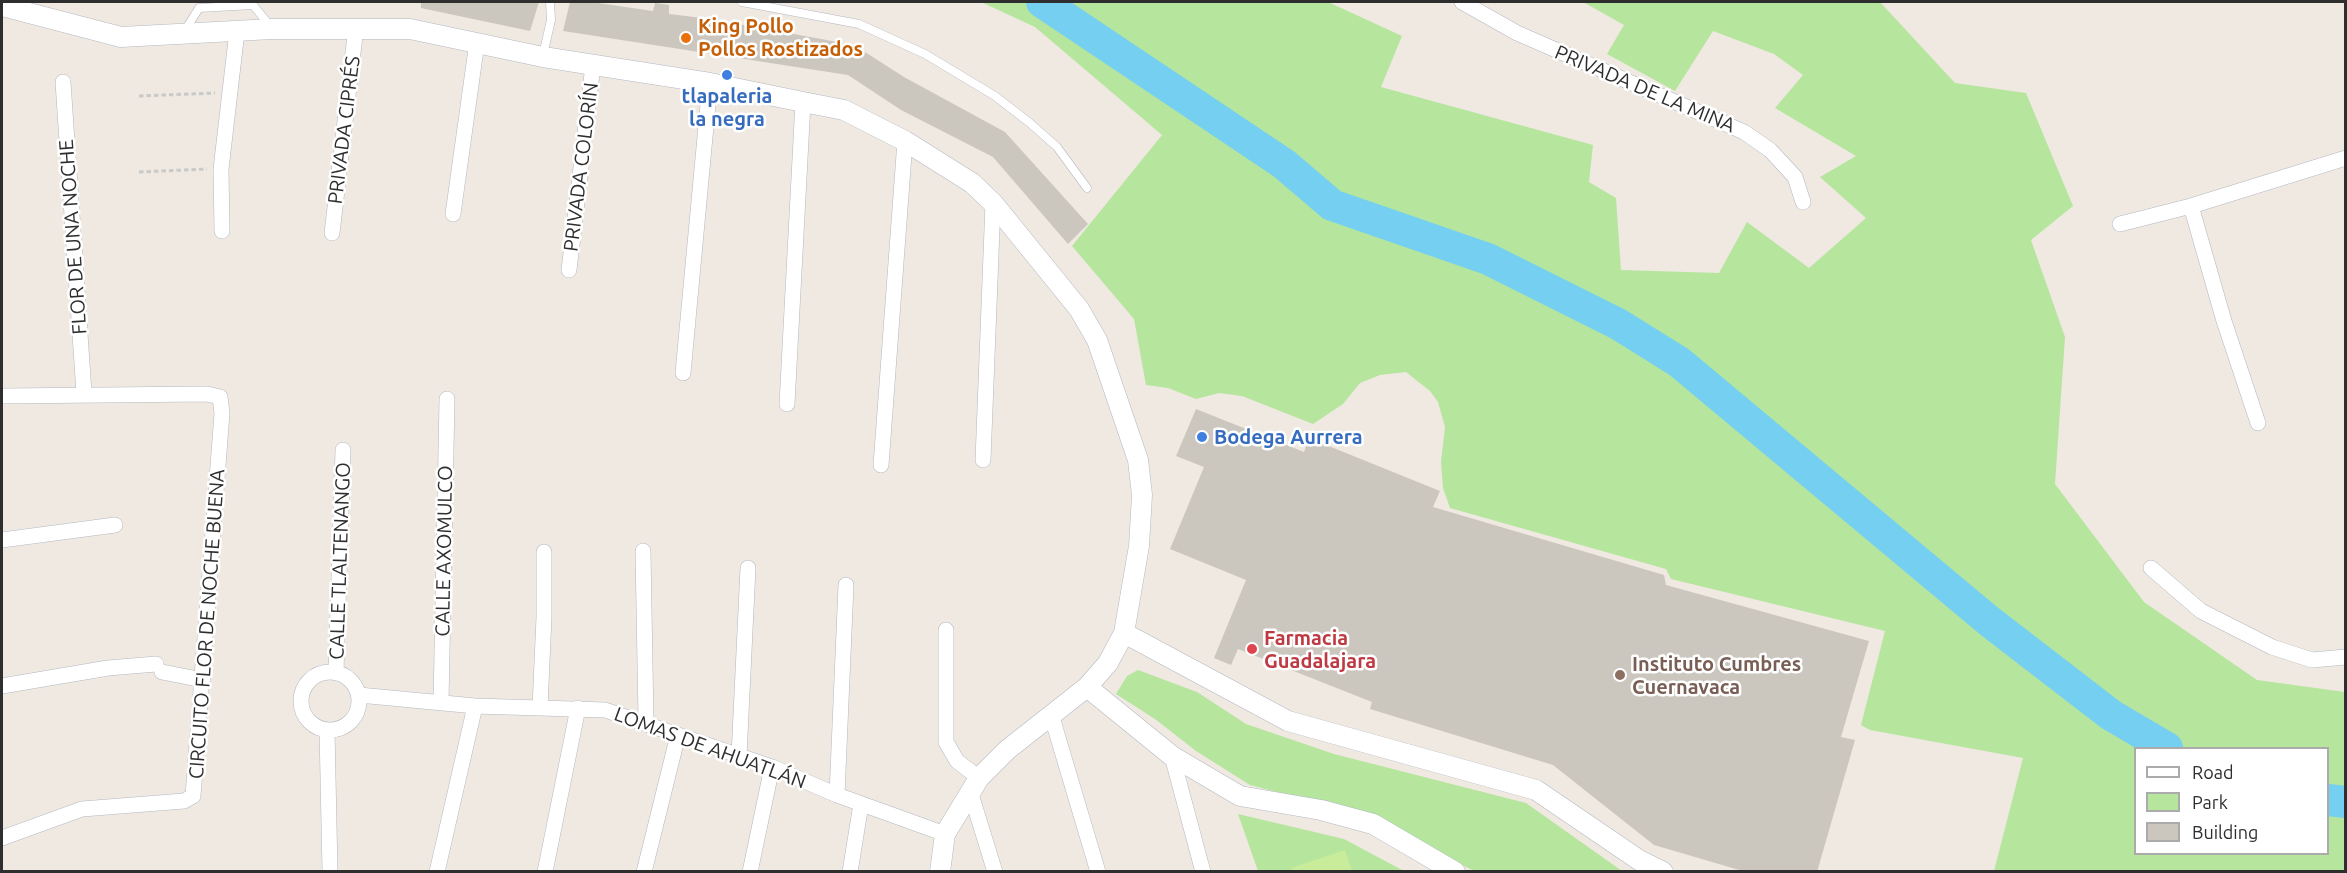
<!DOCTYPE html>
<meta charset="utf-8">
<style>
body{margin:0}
#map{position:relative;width:2347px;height:873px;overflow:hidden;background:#efe9e1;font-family:Ubuntu,sans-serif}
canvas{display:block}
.frame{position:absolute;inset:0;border:3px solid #2e2e2e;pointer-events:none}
.legend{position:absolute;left:2134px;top:747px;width:195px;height:108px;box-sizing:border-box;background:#fff;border:2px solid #ababab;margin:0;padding:8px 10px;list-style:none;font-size:18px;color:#2e2e2e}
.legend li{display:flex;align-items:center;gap:12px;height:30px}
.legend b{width:30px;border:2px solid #ababab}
</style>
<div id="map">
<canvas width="2347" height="873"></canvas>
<div class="frame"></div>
<ul class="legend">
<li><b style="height:8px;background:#fff"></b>Road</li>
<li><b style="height:16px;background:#b6e59e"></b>Park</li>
<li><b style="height:16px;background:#cbc7bf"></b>Building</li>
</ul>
</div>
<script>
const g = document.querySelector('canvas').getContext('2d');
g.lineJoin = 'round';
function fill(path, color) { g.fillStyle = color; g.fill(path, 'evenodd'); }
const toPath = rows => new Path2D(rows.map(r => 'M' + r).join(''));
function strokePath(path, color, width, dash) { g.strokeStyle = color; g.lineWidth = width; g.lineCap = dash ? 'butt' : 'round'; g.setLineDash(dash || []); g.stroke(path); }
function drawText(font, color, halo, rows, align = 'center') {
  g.font = font + ' Ubuntu,sans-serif'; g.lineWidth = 5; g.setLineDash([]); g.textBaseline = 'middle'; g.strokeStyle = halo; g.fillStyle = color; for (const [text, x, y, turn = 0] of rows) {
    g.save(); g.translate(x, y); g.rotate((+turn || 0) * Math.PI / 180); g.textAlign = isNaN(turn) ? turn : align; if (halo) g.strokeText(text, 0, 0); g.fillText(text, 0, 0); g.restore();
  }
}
fill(toPath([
 [981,2,1328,2,1402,36,1381,87,1593,145,1589,182,1616,198,1621,270,1719,273,1747,222,1809,268,1866,218,1820,177,1856,156,1775,108,1803,75,1774,54,1713,31,1675,91,1607,54,1624,25,1583,2,1880,2,1955,83,2026,93,2073,206,2031,240,2065,337,2055,484,2144,602,2257,680,2345,692,2345,871,1994,871,2023,758,1870,730,1861,725,1885,631,1671,579,1666,569,1450,508,1443,488,1441,462,1445,427,1438,402,1430,391,1406,372,1380,375,1360,383,1343,404,1313,424,1242,396,1219,393,1196,399,1168,388,1146,385,1134,319,1072,246,1162,135,1035,27],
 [2136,748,2328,748,2328,854,2136,854],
 [1138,670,1197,692,1246,724,1334,754,1526,803,1622,871,1475,871,1435,853,1388,821,1250,785,1196,751,1155,719,1116,694,1127,676],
 [1238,814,1344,839,1404,871,1258,871]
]), '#b6e59e');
fill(toPath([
 [1345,850,1352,871,1292,871,1291,868]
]), '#c9ec9a');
strokePath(toPath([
 [1042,2,1284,164,1332,205,1488,259,1618,324,1679,362,1989,621,2111,715,2167,748],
 [2328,800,2346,802]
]), '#75cff0', 32);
fill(toPath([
 [421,2,539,2,530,31,421,8],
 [570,2,591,2,653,11,655,3,669,5,669,14,711,19,854,45,904,77,1005,132,1088,224,1068,244,993,157,901,110,848,75,563,31],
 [1196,409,1304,452,1309,438,1440,491,1433,507,1664,575,1666,585,1869,641,1841,737,1855,740,1817,872,1746,872,1654,845,1553,765,1370,709,1372,702,1238,649,1231,665,1214,658,1246,580,1170,549,1204,467,1176,456]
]), '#cbc7bf');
const service = toPath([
 [742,2,859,24,925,54,995,96,1030,123,1057,147,1087,188],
 [184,32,199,8,253,5,271,27],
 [543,55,551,20,550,2]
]);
const minor = toPath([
 [1462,2,1517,33,1744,132,1770,150,1795,177,1803,202],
 [63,82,84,393],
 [2191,206,2224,321,2258,423],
 [453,214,477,42],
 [2120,224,2191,206,2346,158],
 [222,231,221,169,237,31],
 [332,233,356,27],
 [569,270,593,65],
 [683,373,710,83],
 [2,396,207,394,220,397,222,413,193,796,184,801,82,809,2,838],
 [787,404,803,102],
 [983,460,993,203],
 [881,465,905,141],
 [2,540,115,525],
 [643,551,646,722],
 [2151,568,2201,611,2272,647,2312,660,2346,657],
 [946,630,946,742,957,761,979,778],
 [162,672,203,680],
 [336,672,343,450],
 '301 701a29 29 0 1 1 58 0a29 29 0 1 1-58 0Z',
 [2,686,108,668,156,664],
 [359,695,475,706,605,710,772,767,837,795,945,834],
 [441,703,447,399],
 [540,707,544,617,544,552],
 [1051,714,1098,872],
 [327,730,330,871],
 [739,756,748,568],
 [1172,756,1203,872],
 [970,791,995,872],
 [837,795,846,585],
 [437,872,475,706],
 [545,872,578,708],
 [644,872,678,735],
 [750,872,772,767],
 [850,872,861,804]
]);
const tertiary = toPath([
 [2,6,121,37,272,29,410,29,543,57,710,83,803,102,844,110,905,141,972,183,993,203,1079,309,1097,340,1138,460,1142,495,1139,546,1124,633,1108,663,1087,687,1007,750,979,778,945,834,940,872],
 [1124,633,1288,721,1536,790,1639,860,1663,872],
 [1087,687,1172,756,1240,796,1321,810,1373,824,1455,872]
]);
strokePath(service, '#b4b7c1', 9);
strokePath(minor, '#b4b7c1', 16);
strokePath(tertiary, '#b4b7c1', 21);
strokePath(toPath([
 [139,96,215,93],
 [139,172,207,169]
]), '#c9c9c9', 3, [4.5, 3]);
strokePath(service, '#fff', 8);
strokePath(minor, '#fff', 15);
strokePath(tertiary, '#fff', 20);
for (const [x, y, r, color] of [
 [686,38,6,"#e8710a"],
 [727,75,6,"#3f7fe0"],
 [1202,437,6,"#3f7fe0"],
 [1252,649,6,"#e0444e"],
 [1620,675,6,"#8d6e63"]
]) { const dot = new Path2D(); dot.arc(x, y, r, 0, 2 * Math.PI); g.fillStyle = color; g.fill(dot); strokePath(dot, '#fff', 2); }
drawText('bold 20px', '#c56008', '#fff', [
 ["King Pollo",698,26],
 ["Pollos Rostizados",698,49]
], 'left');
drawText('20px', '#2e2e2e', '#fff', [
 ["PRIVADA DE LA MINA",1645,89,23],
 ["PRIVADA CIPRÉS",344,130,-83],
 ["PRIVADA COLORÍN",581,167,-83],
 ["FLOR DE UNA NOCHE",73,237,-94],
 ["CALLE AXOMULCO",444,551,-89],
 ["CALLE TLALTENANGO",340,561,-88],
 ["CIRCUITO FLOR DE NOCHE BUENA",207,624,-86],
 ["LOMAS DE AHUATLÁN",710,748,20]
]);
drawText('bold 20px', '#366cbe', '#fff', [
 ["tlapaleria",727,96],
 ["la negra",727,119],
 ["Bodega Aurrera",1214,437,"left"]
]);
drawText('bold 20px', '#be3a42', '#fff', [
 ["Farmacia",1264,638],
 ["Guadalajara",1264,661]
], 'left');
drawText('bold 20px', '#785e54', '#fff', [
 ["Instituto Cumbres",1632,664],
 ["Cuernavaca",1632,687]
], 'left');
</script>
